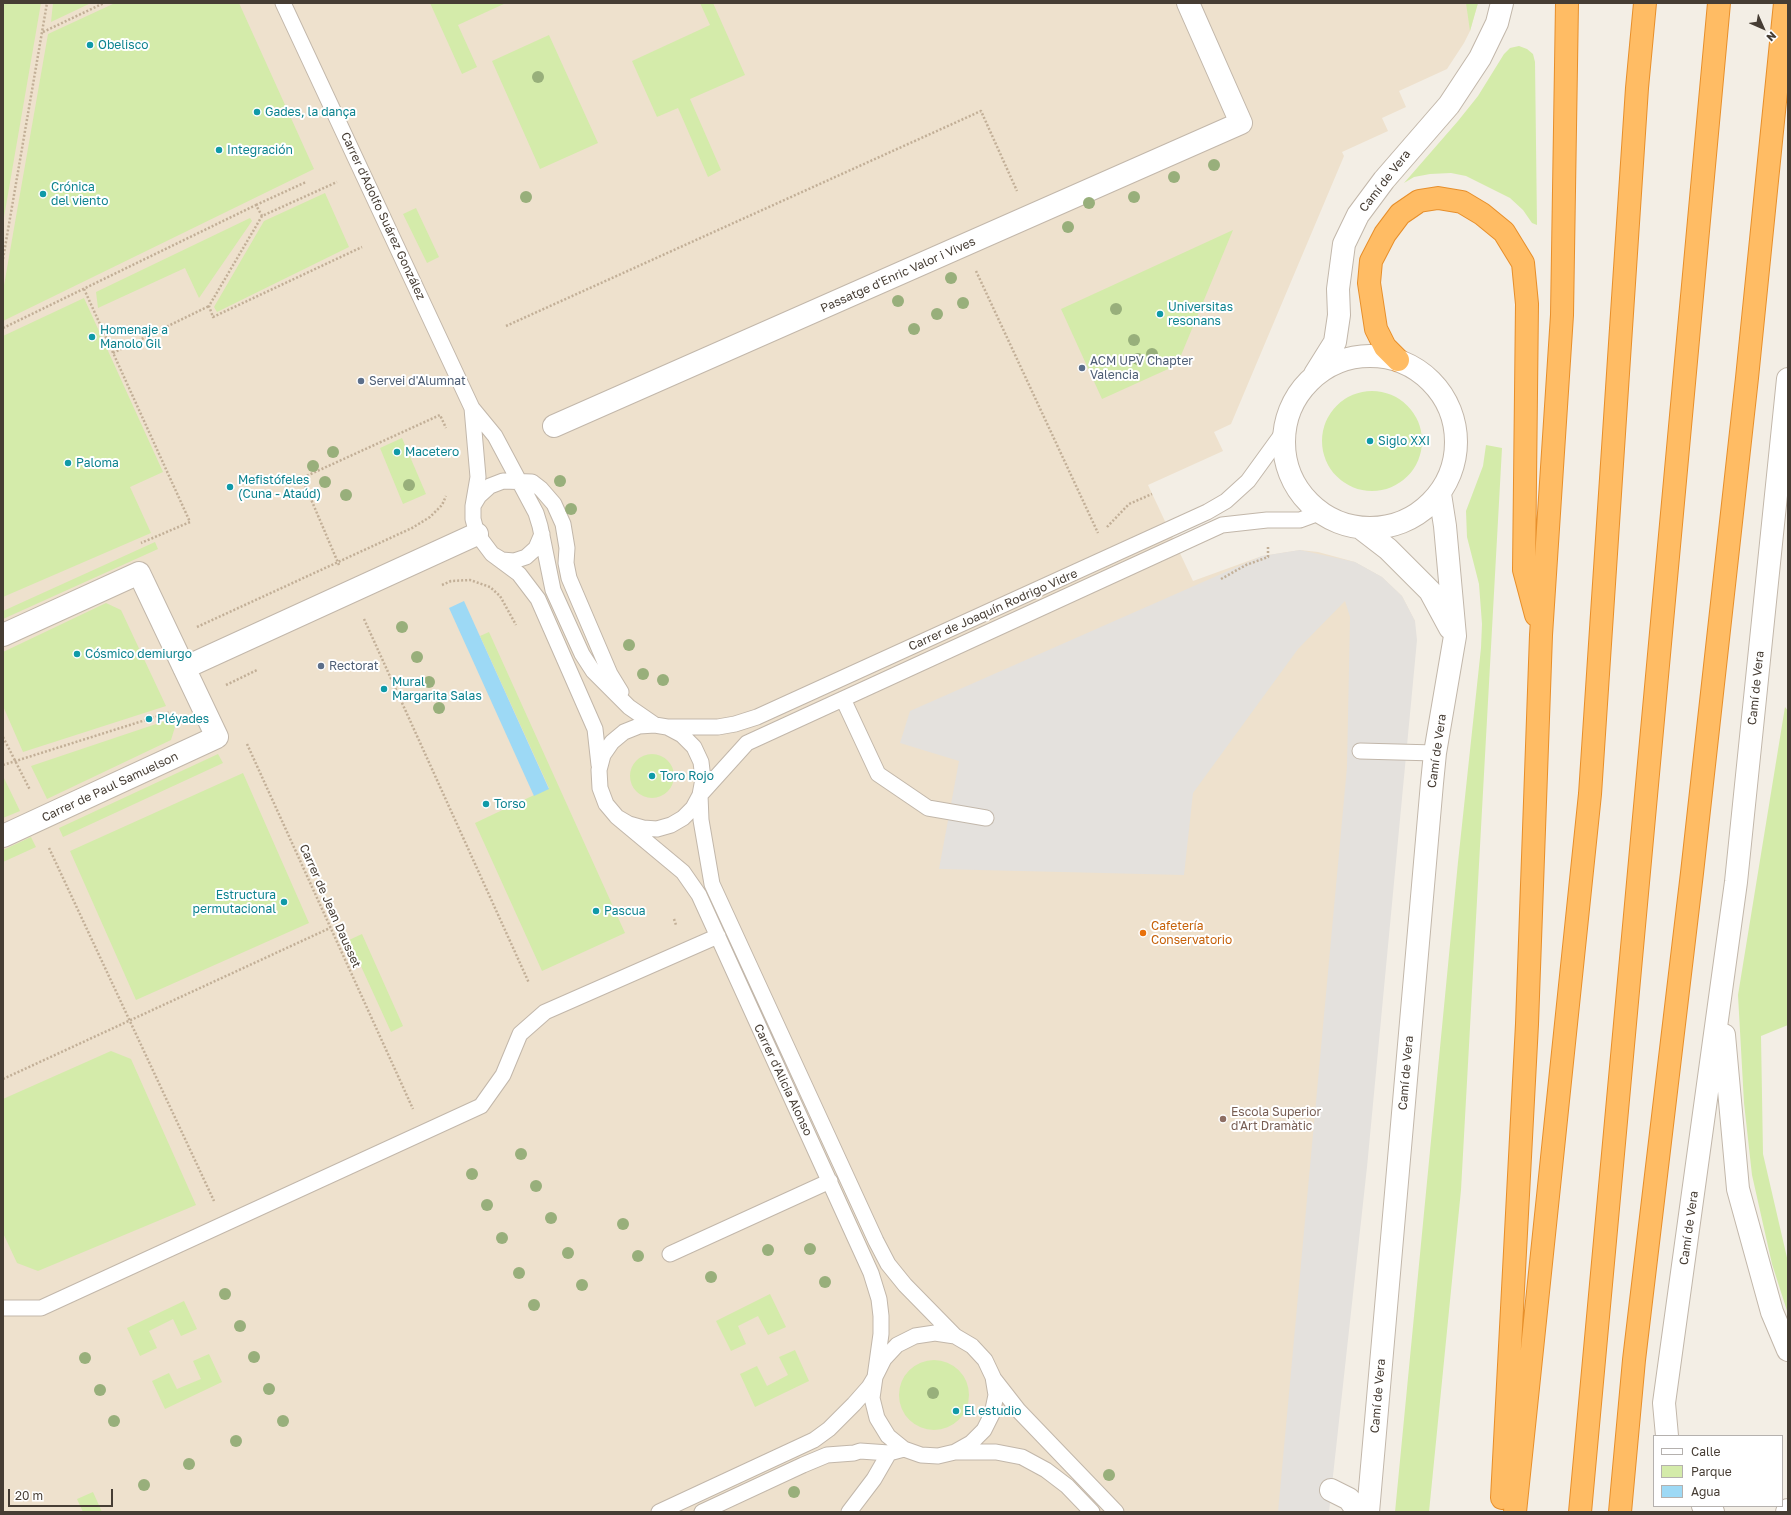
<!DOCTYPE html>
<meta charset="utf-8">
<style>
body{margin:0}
#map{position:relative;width:1791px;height:1515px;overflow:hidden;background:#f3eee5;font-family:"Golos Text",sans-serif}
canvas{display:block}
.frame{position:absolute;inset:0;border:4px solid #463d34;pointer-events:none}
.legend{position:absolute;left:1653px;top:1435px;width:130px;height:72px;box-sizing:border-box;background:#fff;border:1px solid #b5b1ae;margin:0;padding:5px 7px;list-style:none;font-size:12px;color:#463d34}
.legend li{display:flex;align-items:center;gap:8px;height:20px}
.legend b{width:20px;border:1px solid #b5b1ae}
.north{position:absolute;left:1743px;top:8px;width:40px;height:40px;-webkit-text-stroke:3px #fff;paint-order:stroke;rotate:135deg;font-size:11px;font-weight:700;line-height:16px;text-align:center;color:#463d34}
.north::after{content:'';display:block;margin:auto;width:14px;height:18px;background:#463d34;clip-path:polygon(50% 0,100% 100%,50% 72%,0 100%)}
.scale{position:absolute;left:8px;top:1489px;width:105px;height:18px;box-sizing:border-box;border:2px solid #463d34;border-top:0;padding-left:5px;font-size:12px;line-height:14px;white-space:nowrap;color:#463d34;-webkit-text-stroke:3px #fff;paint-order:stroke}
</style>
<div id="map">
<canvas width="1791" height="1515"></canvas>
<div class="frame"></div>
<ul class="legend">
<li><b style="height:5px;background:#fff"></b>Calle</li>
<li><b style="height:11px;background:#d4ebaa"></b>Parque</li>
<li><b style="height:11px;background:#9dd9f5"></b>Agua</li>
</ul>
<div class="north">N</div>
<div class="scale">20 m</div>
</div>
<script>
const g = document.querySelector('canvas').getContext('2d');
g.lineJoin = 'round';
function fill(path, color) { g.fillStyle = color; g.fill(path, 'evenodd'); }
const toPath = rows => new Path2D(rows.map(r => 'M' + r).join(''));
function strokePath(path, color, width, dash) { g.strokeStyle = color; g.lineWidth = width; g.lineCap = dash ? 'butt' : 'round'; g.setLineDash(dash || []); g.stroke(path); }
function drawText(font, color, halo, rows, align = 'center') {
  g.font = font + ' "Golos Text",sans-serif'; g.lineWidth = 4; g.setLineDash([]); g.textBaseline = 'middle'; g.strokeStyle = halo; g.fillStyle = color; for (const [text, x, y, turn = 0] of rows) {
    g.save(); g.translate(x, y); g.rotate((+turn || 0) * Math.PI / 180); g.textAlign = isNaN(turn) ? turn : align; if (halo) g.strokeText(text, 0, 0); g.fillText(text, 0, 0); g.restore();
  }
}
fill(toPath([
 [3,3,1478,3,1470,31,1464,43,1447,69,1399,91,1406,107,1382,118,1388,131,1342,152,1344,156,1231,424,1214,432,1223,451,1148,485,1193,581,1262,556,1300,550,1318,552,1355,562,1382,577,1402,596,1415,621,1328,1512,3,1512]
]), '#eee1cd');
fill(toPath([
 [3,3,41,3,3,223],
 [53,3,91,3,51,22],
 [115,3,239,3,314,169,3,321,3,291,48,34],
 [430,3,506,3,458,25,477,67,462,74],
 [700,3,713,3,745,75,690,99,721,170,708,177,678,108,657,117,632,61,710,25],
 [1466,3,1478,3,1470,31],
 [549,35,598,143,540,169,492,61],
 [1519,46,1527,49,1533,54,1535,62,1537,225,1532,223,1523,210,1510,198,1466,176,1451,173,1430,174,1414,177,1404,183,1458,121,1478,96,1504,54,1510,48],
 [325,193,349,247,217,312,214,307,264,221],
 [416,208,439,257,427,263,403,214],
 [250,218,252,221,199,298,185,268,98,308,96,292],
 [1233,230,1177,365,1102,399,1061,309],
 [84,298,163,472,130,487,151,533,3,597,3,336],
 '1322 441a50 50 0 1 1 100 0a50 50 0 1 1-100 0Z',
 [402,438,426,494,403,504,380,448],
 [1486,445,1502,448,1461,1190,1429,1512,1395,1512,1458,862,1481,648,1482,624,1479,584,1467,537,1466,511,1483,466],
 [155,542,158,549,3,619,3,611],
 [106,603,121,610,166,706,23,752,3,706,3,652],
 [489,632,625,933,542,971,475,823,549,788,480,636],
 [1785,707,1788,711,1788,1025,1761,1036,1763,1154,1788,1262,1788,1314,1772,1264,1752,1175,1744,1103,1738,995],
 [171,719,175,727,171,740,47,799,31,766],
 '630 776a22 22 0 1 1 44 0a22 22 0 1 1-44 0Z',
 [218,754,223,763,63,837,59,828],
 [243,773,309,923,136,1000,70,851],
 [3,776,20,811,3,818],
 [31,837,36,847,3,862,3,850],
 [362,934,403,1026,391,1032,349,940],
 [111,1051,131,1059,196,1205,38,1271,17,1263,3,1233,3,1099],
 [770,1294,786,1327,768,1335,758,1316,738,1326,746,1344,731,1351,716,1321],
 [184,1301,197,1329,181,1336,173,1319,149,1331,157,1348,140,1356,127,1328],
 [795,1350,809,1381,755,1407,740,1374,757,1366,767,1386,788,1375,779,1357],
 [209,1354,222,1382,165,1409,152,1381,169,1373,177,1389,201,1379,193,1361],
 '899 1395a35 35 0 1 1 70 0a35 35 0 1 1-70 0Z',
 [93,1492,102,1512,83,1512,77,1499]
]), '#d4ebaa');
fill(toPath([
 [1300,550,1355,562,1382,577,1402,596,1415,621,1417,640,1367,1167,1329,1512,1278,1512,1347,767,1350,617,1345,601,1298,649,1193,793,1184,875,939,869,959,761,900,743,910,711,1262,556]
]), '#e4e1dd');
fill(toPath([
 [464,601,549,789,534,796,449,608]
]), '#9dd9f5');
const service = toPath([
 [283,3,472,408,495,436,536,513,540,526,553,590,582,654,593,671,629,707,655,725,667,727,682,735,694,747,701,762,703,779,700,795,693,808,683,818,671,825,657,829,643,828,629,824,617,817,606,804,600,788,599,770,603,755,612,742,624,732,639,726,655,725],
 [472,408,478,477,473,506,473,519,477,534,492,554,502,560,514,561,526,557,536,548,542,534],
 [473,506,479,496,490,486,503,481,532,482,541,489,554,504,563,524,567,548,566,563,569,578,610,674,621,692],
 [492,554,519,574,538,599,595,729,599,765],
 [843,699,878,774,928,808,986,818],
 [668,727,718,727,735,724,757,717,1207,512,1226,501,1248,481,1285,430],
 [1360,751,1435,753],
 [617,817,683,872,699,895,871,1273,879,1299,881,1316,881,1334,875,1377,872,1398,877,1418,888,1436,904,1449,921,1455,938,1456,955,1452,971,1443,984,1430,992,1414,996,1395,993,1377,985,1360,972,1346,955,1336,935,1333,915,1336,897,1345,884,1359,875,1377,869,1387,854,1404,829,1429,814,1440,659,1512],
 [670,1254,830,1181],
 [3,1308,41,1308,481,1106,503,1075,520,1034,545,1012,718,936],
 [955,1336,905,1285,888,1264,876,1241,712,884,701,820,700,795,747,743,1222,525,1267,520,1300,520,1319,513],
 [994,1379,1019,1411,1116,1512],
 [956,1452,996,1452,1022,1457,1046,1470,1067,1486,1092,1512],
 [702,1512,803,1465,827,1455,854,1453,860,1451,889,1453,904,1449],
 [849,1512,874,1479,889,1453]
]);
const pedestrian = toPath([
 [554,426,1241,123,1188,3],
 [3,635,139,573,217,737,3,836],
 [184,668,477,534]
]);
const minor = toPath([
 [1724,1035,1738,1189,1772,1312,1788,1350],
 [1667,1436,1664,1403,1736,882,1788,379],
 [1703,1506,1713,1512],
 [1787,1512,1788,1510]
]);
const tertiary = toPath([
 '1284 442a86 86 0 1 1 172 0a86 86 0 1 1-172 0Z',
 [1315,374,1335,342,1339,315,1338,289,1344,244,1358,215,1384,180,1449,105,1480,58,1497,23,1502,3],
 [1362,529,1388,549,1430,591,1450,628],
 [1331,1490,1349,1499,1358,1512],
 [1368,1512,1432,783,1435,753,1455,636,1445,526,1440,494]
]);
const motorway = toPath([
 [1398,360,1385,347,1376,329,1369,283,1371,261,1385,234,1400,214,1419,201,1438,198,1462,202,1482,214,1504,232,1523,263,1527,304,1524,570,1536,615],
 [1502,1498,1527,1024,1541,635,1562,315,1567,3],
 [1515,1512,1590,794,1637,88,1645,3],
 [1580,1512,1719,3],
 [1620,1512,1634,1360,1692,873,1747,378,1785,3]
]);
strokePath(service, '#c2b7aa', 17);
strokePath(pedestrian, '#c2b7aa', 24);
strokePath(minor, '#c2b7aa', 24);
strokePath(tertiary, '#c2b7aa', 24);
strokePath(motorway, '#e78f2b', 24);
strokePath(toPath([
 [43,32,104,3],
 [256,205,306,182],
 [262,216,209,306,213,317,362,247],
 [3,259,47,3],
 [976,271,1098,533],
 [84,289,190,522,141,543],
 [506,326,981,111,1017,191],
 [3,328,256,205,262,216,337,182],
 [113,353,209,306],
 [1107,527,1129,504,1152,494],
 [339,565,302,478,440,415,446,428],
 [1221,579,1246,565,1268,557,1268,546],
 [442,585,451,581,470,580,490,587,500,596,516,625],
 [364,619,529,983],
 [197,627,412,528,430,517,442,505,446,496],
 [226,685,257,670],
 [3,737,30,790],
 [247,744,413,1109],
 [3,765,171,712],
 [49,848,214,1201],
 [674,919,676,925],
 [3,1079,330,928]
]), '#c2af97', 2.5, [2, 2]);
strokePath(service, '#fff', 15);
strokePath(pedestrian, '#fff', 22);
strokePath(minor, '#fff', 22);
strokePath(tertiary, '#fff', 22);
strokePath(motorway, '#ffbc64', 22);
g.fillStyle = '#98af7b';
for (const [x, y] of [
 [538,77],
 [1214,165],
 [1174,177],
 [526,197],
 [1134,197],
 [1089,203],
 [1068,227],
 [951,278],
 [898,301],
 [963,303],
 [1116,309],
 [937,314],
 [914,329],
 [1134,340],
 [1152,354],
 [1138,359],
 [333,452],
 [313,466],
 [560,481],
 [325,482],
 [409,485],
 [346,495],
 [571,509],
 [402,627],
 [629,645],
 [417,657],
 [643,674],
 [663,680],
 [429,682],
 [439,708],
 [521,1154],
 [472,1174],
 [536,1186],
 [487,1205],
 [551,1218],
 [623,1224],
 [502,1238],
 [810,1249],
 [768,1250],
 [568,1253],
 [638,1256],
 [519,1273],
 [711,1277],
 [825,1282],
 [582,1285],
 [225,1294],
 [534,1305],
 [240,1326],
 [254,1357],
 [85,1358],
 [269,1389],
 [100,1390],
 [933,1393],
 [114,1421],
 [283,1421],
 [236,1441],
 [189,1464],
 [1109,1475],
 [144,1485],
 [794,1492]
]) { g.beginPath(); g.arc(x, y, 6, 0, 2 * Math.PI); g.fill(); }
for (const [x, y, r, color] of [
 [90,45,4,"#0f9aa8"],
 [257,112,4,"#0f9aa8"],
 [219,150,4,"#0f9aa8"],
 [43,194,4,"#0f9aa8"],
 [1160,314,4,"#0f9aa8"],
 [92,337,4,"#0f9aa8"],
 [1082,368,4,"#5c6f8a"],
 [361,381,4,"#5c6f8a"],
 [1370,441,4,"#0f9aa8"],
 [397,452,4,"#0f9aa8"],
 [68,463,4,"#0f9aa8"],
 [230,487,4,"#0f9aa8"],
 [77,654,4,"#0f9aa8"],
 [321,666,4,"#5c6f8a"],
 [384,689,4,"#0f9aa8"],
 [149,719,4,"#0f9aa8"],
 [652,776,4,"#0f9aa8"],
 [486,804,4,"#0f9aa8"],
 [284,902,4,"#0f9aa8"],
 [596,911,4,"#0f9aa8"],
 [1143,933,4,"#e8710a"],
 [1223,1119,4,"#8d6e63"],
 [956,1411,4,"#0f9aa8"]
]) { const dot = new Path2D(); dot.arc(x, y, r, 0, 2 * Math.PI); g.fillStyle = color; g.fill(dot); strokePath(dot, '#fff', 1.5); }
drawText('12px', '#0d838f', '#fff', [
 ["Obelisco",98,45],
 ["Gades, la dança",265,112],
 ["Integración",227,150],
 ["Crónica",51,187],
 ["del viento",51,201],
 ["Universitas",1168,307],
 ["resonans",1168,321],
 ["Homenaje a",100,330],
 ["Manolo Gil",100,344],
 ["Siglo XXI",1378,441],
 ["Macetero",405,452],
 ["Paloma",76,463],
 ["Mefistófeles",238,480],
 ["(Cuna - Ataúd)",238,494],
 ["Cósmico demiurgo",85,654],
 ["Mural",392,682],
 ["Margarita Salas",392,696],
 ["Pléyades",157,719],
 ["Toro Rojo",660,776],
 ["Torso",494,804],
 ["Estructura",276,895,"right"],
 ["permutacional",276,909,"right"],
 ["Pascua",604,911],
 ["El estudio",964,1411]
], 'left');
drawText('12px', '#463d34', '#fff', [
 ["Camí de Vera",1385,181,-52],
 ["Carrer d'Adolfo Suárez González",383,216,65],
 ["Passatge d'Enric Valor i Vives",898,275,-24],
 ["Carrer de Joaquín Rodrigo Vidre",993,610,-24],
 ["Camí de Vera",1756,688,-84],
 ["Camí de Vera",1437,751,-82],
 ["Carrer de Paul Samuelson",110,787,-25],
 ["Carrer de Jean Dausset",330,906,66],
 ["Camí de Vera",1406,1073,-85],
 ["Carrer d'Alicia Alonso",783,1080,65],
 ["Camí de Vera",1689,1228,-82],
 ["Camí de Vera",1378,1396,-85]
]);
drawText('12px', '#4e5e75', '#fff', [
 ["ACM UPV Chapter",1090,361],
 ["Valencia",1090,375],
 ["Servei d'Alumnat",369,381],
 ["Rectorat",329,666]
], 'left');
drawText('12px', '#c56008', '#fff', [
 ["Cafetería",1151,926],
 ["Conservatorio",1151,940]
], 'left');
drawText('12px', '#785e54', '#fff', [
 ["Escola Superior",1231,1112],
 ["d'Art Dramàtic",1231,1126]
], 'left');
</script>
